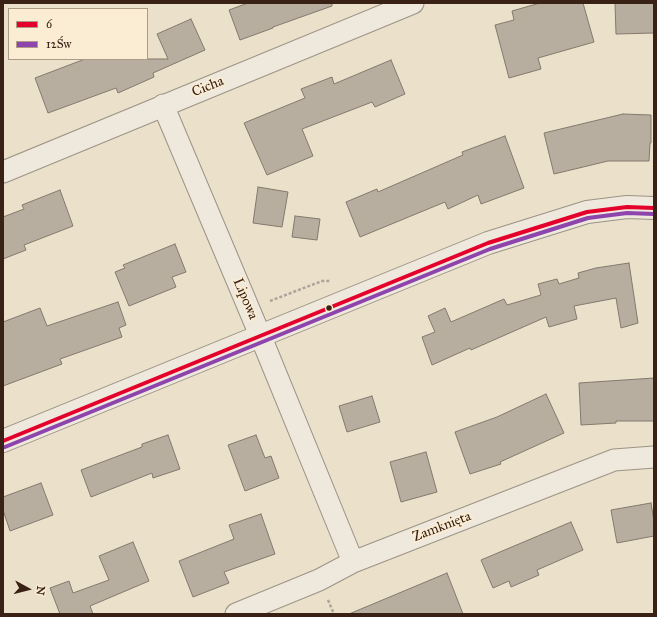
<!DOCTYPE html>
<meta charset="utf-8">
<style>
body{margin:0}
#map{position:relative;width:657px;height:617px;overflow:hidden;background:#ebe0ca;font-family:"IM FELL Great Primer",serif}
canvas{display:block}
.frame{position:absolute;inset:0;border:4px solid #392116;pointer-events:none}
.legend{position:absolute;left:8px;top:8px;width:140px;height:52px;box-sizing:border-box;background:#fbedd3;border:1px solid #ad9b87;margin:0;padding:5px 7px;list-style:none;font-size:12px;color:#392116}
.legend li{display:flex;align-items:center;gap:8px;height:20px}
.legend b{width:20px;border:1px solid #ad9b87}
.north{position:absolute;left:8px;top:569px;width:40px;height:40px;-webkit-text-stroke:3px #fbedd3;paint-order:stroke;rotate:97deg;font-size:11px;font-weight:700;line-height:16px;text-align:center;color:#392116}
.north::after{content:'';display:block;margin:auto;width:14px;height:18px;background:#392116;clip-path:polygon(50% 0,100% 100%,50% 72%,0 100%)}
</style>
<div id="map">
<canvas width="657" height="617"></canvas>
<div class="frame"></div>
<ul class="legend">
<li><b style="height:5px;background:#e4002b"></b>6</li>
<li><b style="height:5px;background:#8e44ad"></b>12Św</li>
</ul>
<div class="north">N</div>
</div>
<script>
const g = document.querySelector('canvas').getContext('2d');
g.lineJoin = 'round';
function fill(path, color) { g.fillStyle = color; g.fill(path, 'evenodd'); }
const toPath = rows => new Path2D(rows.map(r => 'M' + r).join(''));
function strokePath(path, color, width, dash) { g.strokeStyle = color; g.lineWidth = width; g.lineCap = dash ? 'butt' : 'round'; g.setLineDash(dash || []); g.stroke(path); }
function drawText(font, color, halo, rows, align = 'center') {
  g.font = font + ' "IM FELL Great Primer",serif'; g.lineWidth = 3.5; g.setLineDash([]); g.textBaseline = 'middle'; g.strokeStyle = halo; g.fillStyle = color; for (const [text, x, y, turn = 0] of rows) {
    g.save(); g.translate(x, y); g.rotate((+turn || 0) * Math.PI / 180); g.textAlign = isNaN(turn) ? turn : align; if (halo) g.strokeText(text, 0, 0); g.fillText(text, 0, 0); g.restore();
  }
}
const building = toPath([
 [248,3,332,3,332,6,273,27,273,28,240,40,229,10,248,3],
 [540,3,583,3,594,42,538,58,541,69,509,78,495,25,514,20,512,11,540,3],
 [615,3,654,3,654,33,616,34,615,3],
 [191,19,205,50,153,73,154,77,118,93,116,88,48,113,35,78,85,59,168,59,157,34,191,19],
 [391,60,405,94,375,107,372,102,302,129,313,156,267,175,244,123,305,98,301,89,332,77,334,84,391,60],
 [623,114,651,115,651,143,650,143,649,161,608,161,554,174,544,133,623,114],
 [505,136,524,188,481,204,478,195,448,209,445,202,360,237,346,202,377,189,378,192,463,155,462,152,505,136],
 [258,187,288,192,282,227,253,223,258,187],
 [60,190,73,226,24,245,26,250,3,259,3,217,24,209,22,205,60,190],
 [295,216,320,219,317,240,292,237,295,216],
 [175,244,186,272,172,277,176,287,129,306,115,272,125,268,123,265,175,244],
 [629,263,638,323,621,328,616,298,574,306,577,319,549,327,546,317,471,350,470,348,432,365,422,337,435,332,428,316,445,308,451,322,504,299,507,305,541,295,538,284,557,279,559,284,579,278,578,273,596,268,629,263],
 [118,302,126,325,119,328,122,337,60,359,62,364,3,386,3,322,40,308,47,326,118,302],
 [654,378,654,421,616,421,616,423,581,425,579,383,654,378],
 [546,394,564,433,500,462,501,464,470,474,455,432,497,417,546,394],
 [372,396,380,422,347,432,339,406,372,396],
 [168,435,180,469,153,478,152,473,91,497,81,470,142,447,142,444,168,435],
 [256,435,265,458,271,456,279,478,245,491,228,445,256,435],
 [426,452,437,492,401,502,390,462,426,452],
 [41,483,53,515,10,531,3,510,3,497,41,483],
 [651,503,654,521,654,536,617,543,611,510,651,503],
 [261,514,275,554,224,572,229,583,193,597,179,561,234,539,229,525,261,514],
 [571,522,583,550,537,570,539,575,511,587,509,581,493,588,481,560,571,522],
 [133,542,149,581,90,606,93,614,60,614,50,588,69,581,73,593,109,580,99,556,133,542],
 [447,573,463,614,349,614,447,573]
]);
fill(building, '#b7ae9f');
strokePath(building, '#83796d', 1);
const minor = toPath([
 [163,105,265,347,353,562],
 [3,172,413,3],
 [236,614,319,580,353,562,614,460,654,457]
]);
const tertiary = toPath([
 [3,441,488,243,587,212,627,207,654,208]
]);
strokePath(minor, '#9c9385', 23);
strokePath(tertiary, '#9c9385', 24);
strokePath(toPath([
 [270,301,322,281,331,281],
 [328,600,334,614]
]), '#aca49b', 2.5, [3, 2]);
strokePath(minor, '#eee8dd', 21);
strokePath(tertiary, '#eee8dd', 22);
strokePath(toPath([
 [3,441,488,243,587,212,627,207,654,208]
]), '#e4002b', 4);
strokePath(toPath([
 [5,447,490,249,588,218,627,213,654,214]
]), '#8e44ad', 4);
for (const [x, y, r, color] of [
 [329,308,3.5,"#392116"]
]) { const dot = new Path2D(); dot.arc(x, y, r, 0, 2 * Math.PI); g.fillStyle = color; g.fill(dot); strokePath(dot, '#fbedd3', 1.5); }
drawText('14px', '#392116', '#fbedd3', [
 ["Cicha",208,87,-22],
 ["Lipowa",245,299,67],
 ["Zamknięta",442,527,-21]
]);
</script>
